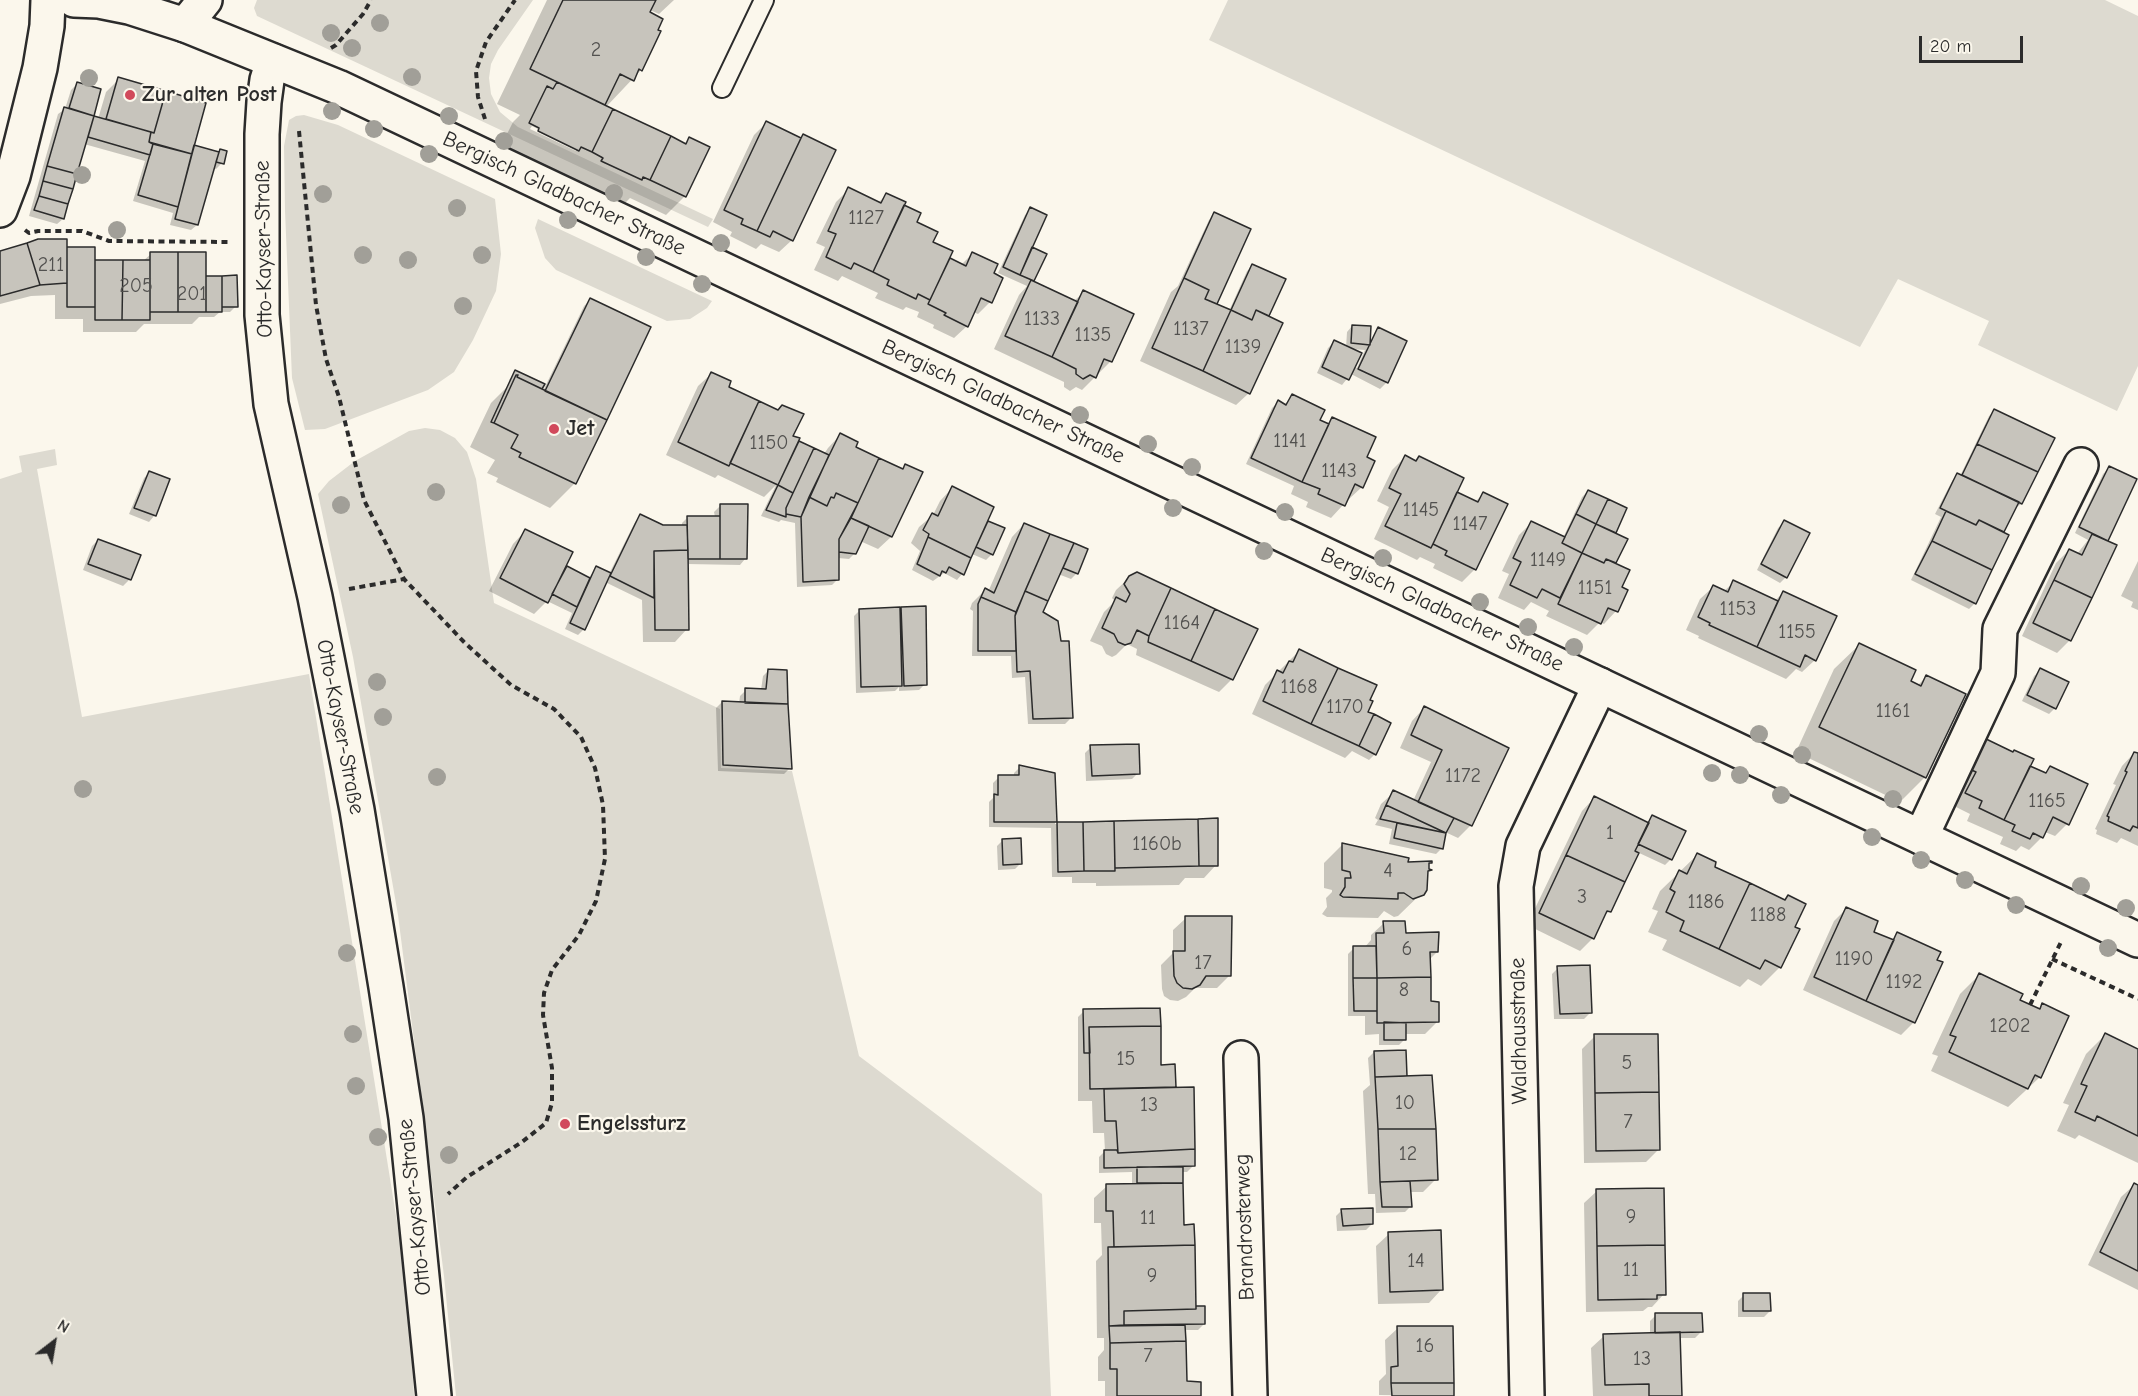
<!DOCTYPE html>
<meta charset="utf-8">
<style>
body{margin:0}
#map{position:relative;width:2138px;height:1396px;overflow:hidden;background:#fbf7ec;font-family:"Comic Neue",sans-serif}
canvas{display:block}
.north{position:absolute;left:24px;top:1312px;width:60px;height:60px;-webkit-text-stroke:4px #fbf7ec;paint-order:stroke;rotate:31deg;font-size:16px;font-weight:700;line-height:24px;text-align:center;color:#2b2b2b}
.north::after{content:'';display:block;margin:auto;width:21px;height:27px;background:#2b2b2b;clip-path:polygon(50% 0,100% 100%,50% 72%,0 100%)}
.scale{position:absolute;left:1919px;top:36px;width:104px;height:27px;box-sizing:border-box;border:3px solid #2b2b2b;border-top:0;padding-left:8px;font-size:18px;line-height:21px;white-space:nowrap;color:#2b2b2b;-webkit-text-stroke:4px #fbf7ec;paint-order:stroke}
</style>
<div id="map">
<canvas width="2138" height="1396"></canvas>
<div class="north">N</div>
<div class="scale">20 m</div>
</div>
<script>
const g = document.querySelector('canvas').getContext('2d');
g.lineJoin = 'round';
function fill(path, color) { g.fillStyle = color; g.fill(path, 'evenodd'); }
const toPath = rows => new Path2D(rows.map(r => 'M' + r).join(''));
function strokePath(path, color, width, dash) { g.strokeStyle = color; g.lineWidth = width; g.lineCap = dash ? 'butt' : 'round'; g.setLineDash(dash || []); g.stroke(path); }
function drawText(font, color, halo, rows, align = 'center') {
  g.font = font + ' "Comic Neue",sans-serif'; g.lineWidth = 4.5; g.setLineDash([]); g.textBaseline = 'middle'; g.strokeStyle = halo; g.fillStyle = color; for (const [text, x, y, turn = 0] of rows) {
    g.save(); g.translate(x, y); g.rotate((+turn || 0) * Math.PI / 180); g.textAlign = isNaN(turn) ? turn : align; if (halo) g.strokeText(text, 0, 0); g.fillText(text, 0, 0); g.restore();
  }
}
fill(toPath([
 [257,0,533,0,498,50,491,64,489,78,491,94,500,112,518,127,713,219,708,227,257,16,254,8],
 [1228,0,2105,0,2138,16,2138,366,2117,411,1978,345,1989,321,1898,279,1860,347,1209,40],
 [304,115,338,125,495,199,501,254,496,291,473,340,454,372,428,390,325,429,305,430,292,378,285,211,284,146,289,120,296,116],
 [538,219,712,301,707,308,690,319,667,321,556,270,545,258,535,228],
 [425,428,440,430,455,438,467,452,476,479,494,603,720,709,721,768,792,771,859,1056,1042,1194,1051,1396,456,1396,444,1276,398,915,353,657,318,494,329,481,355,461,409,431],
 [55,449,57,465,37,469,82,717,309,674,401,1247,412,1360,414,1396,0,1396,0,479,22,472,19,456]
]), '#dddad0');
fill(toPath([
 [547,0,674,0,659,14,650,10,641,70,606,107,684,144,689,139,685,196,666,215,630,198,624,204,618,201,616,204,578,186,579,182,566,176,556,186,495,158,513,122,520,115,497,104],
 [532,126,576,148,576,151,530,129],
 [119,79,192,146,218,153,220,151,222,163,216,169,213,168,197,225,191,230,170,225,173,213,133,201,145,161,84,144,63,219,57,224,29,216,58,114,65,109,71,90,77,84,99,90,92,117,98,119,106,92],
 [766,123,800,139,803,136,792,240,779,252,761,244,756,249,730,236,732,232,713,222,754,135],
 [849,189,878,203,887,194,902,206,931,243,948,259,961,265,972,254,992,274,990,302,978,314,973,312,967,326,954,338,933,328,934,325,917,317,919,312,906,307,903,310,875,298,878,293,842,276,838,281,814,270,825,247,816,243,836,202],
 [1031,209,1030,248,1045,255,1032,282,1074,301,1084,292,1132,314,1110,362,1082,390,1076,387,1070,391,1064,387,1064,382,994,349,1019,295,1027,286,998,273,1025,215],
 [1214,214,1216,303,1214,305,1229,311,1247,271,1253,266,1268,315,1249,393,1236,405,1140,361,1171,292,1178,286,1209,220],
 [66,248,94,261,143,261,151,254,205,277,236,306,230,312,220,312,214,317,199,317,192,324,144,324,136,332,83,332,83,319,55,319,55,295,31,296,0,304,0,253],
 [590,300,575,483,550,508,496,482,498,478,487,473,495,460,470,447,491,403,512,382,509,380,516,372,543,391,584,306],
 [1352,326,1369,344,1379,329,1405,342,1386,383,1380,389,1351,374,1342,385,1317,373,1328,348,1334,342,1346,348,1347,332],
 [1350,349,1365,350,1357,368,1354,366],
 [711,374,791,437,794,447,799,443,824,454,828,448,840,435,854,447,878,459,902,470,906,466,921,473,891,537,878,549,860,541,855,553,849,559,838,558,838,579,832,585,797,587,795,523,781,520,779,522,761,516,776,485,764,497,718,475,715,478,666,455,698,386],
 [1292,396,1318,421,1327,425,1333,419,1365,458,1362,487,1349,499,1347,498,1343,505,1331,518,1306,507,1308,502,1291,494,1294,486,1246,464,1272,408,1278,402,1284,405],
 [1995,410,2053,439,2021,504,2014,509,2002,533,1975,603,1969,609,1911,580,1941,517,1935,514,1952,481,1957,475,1960,476,1989,416],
 [1405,457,1415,462,1419,458,1455,493,1475,502,1483,494,1475,569,1462,582,1433,568,1435,564,1420,557,1417,560,1374,539,1389,507,1377,501,1392,470],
 [2109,468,2135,480,2106,542,2070,640,2057,653,2022,636,2056,563,2069,550,2077,554,2088,540,2075,533,2103,474],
 [150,472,168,480,154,516,149,522,129,514,144,478],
 [952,488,983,528,989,523,992,554,986,560,972,554,962,574,957,580,944,573,933,581,912,570,920,551,911,543,919,527,933,515,940,501],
 [1588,491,1625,509,1614,533,1626,539,1614,564,1620,587,1626,590,1616,611,1604,624,1600,622,1587,635,1546,616,1549,611,1531,602,1524,610,1498,598,1509,574,1502,571,1519,535,1531,523,1563,538,1582,497],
 [720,506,745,559,740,565,687,564,687,629,675,642,643,642,642,600,605,582,584,629,578,635,565,629,572,613,547,601,534,614,489,591,513,544,525,531,562,573,567,568,588,579,596,568,609,574,635,522,641,516,663,527,682,526,682,523,688,517,715,517,714,512],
 [1784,522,1786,577,1780,583,1757,570,1778,528],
 [1024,524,1087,550,1077,573,1071,579,1058,574,1041,613,1071,718,1065,724,1028,724,1025,677,1012,678,1011,656,972,656,973,611,970,609,972,603,985,590,988,592,1012,537],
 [98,540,139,556,129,580,123,586,83,570,92,546],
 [2138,561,2138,610,2131,607,2133,602,2121,596],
 [1130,577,1232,679,1219,692,1136,655,1137,649,1127,644,1116,655,1112,657,1106,654,1102,646,1090,641,1104,612,1115,601,1112,598,1116,590],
 [1734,582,1775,601,1783,592,1815,660,1802,672,1796,669,1786,679,1698,638,1699,636,1686,630,1700,599,1713,587,1723,592],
 [925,608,925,684,919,690,899,691,899,687,895,691,856,693,854,616,860,610],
 [1859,645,1909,682,1917,686,1926,677,1925,777,1900,802,1796,752,1834,669],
 [1299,651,1368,700,1366,713,1375,754,1369,760,1352,751,1345,758,1252,714,1265,685],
 [769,670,790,768,784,774,718,771,716,708,722,702,739,704,740,696,746,690,761,690,763,676],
 [2040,670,2055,708,2049,714,2022,701,2034,676],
 [1424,708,1507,749,1471,825,1458,838,1445,832,1442,848,1436,854,1389,844,1392,829,1375,825,1378,820,1375,818,1381,804,1394,792,1413,801,1431,762,1400,748,1412,721],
 [1091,747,1138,773,1132,779,1086,781,1085,753],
 [1970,751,2028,766,2044,774,2050,768,2067,824,2055,836,2045,832,2042,837,2029,850,2021,846,2016,851,2000,844,2003,837,1967,821,1970,814,1954,806,1964,785,1956,781],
 [2134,753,2138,755,2138,846,2121,838,2117,843,2096,834,2097,830,2095,829,2116,785,2113,784,2122,766],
 [1020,767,1054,774,1055,824,1216,820,1216,865,1204,878,1185,878,1179,885,1096,886,1096,883,1072,883,1072,877,1052,877,1051,828,989,827,989,802,993,798,993,783,999,777,1014,777,1014,773],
 [1594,798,1647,823,1653,817,1671,859,1665,865,1637,852,1609,911,1602,918,1593,938,1580,951,1527,925,1582,811],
 [1003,840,1021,863,1015,869,998,870,997,846],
 [1342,845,1407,863,1426,889,1398,916,1394,917,1384,911,1378,918,1327,917,1322,914,1327,907,1326,898,1332,892,1332,890,1324,888,1324,863],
 [1697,855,1713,867,1784,901,1788,897,1793,928,1780,967,1761,986,1748,979,1740,987,1662,950,1667,940,1648,932,1658,911,1652,909,1660,891],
 [1847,908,1872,933,1891,941,1898,934,1914,1022,1901,1035,1803,990,1834,921],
 [1186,918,1230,975,1217,988,1195,988,1186,997,1178,1001,1170,1000,1164,996,1162,989,1161,965,1173,953,1173,930],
 [1384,923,1437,952,1429,960,1430,1003,1438,1021,1425,1034,1404,1034,1405,1039,1399,1045,1379,1045,1379,1034,1365,1035,1365,1016,1348,1016,1348,954,1354,948,1364,948,1371,940,1371,935],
 [1558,968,1590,1013,1584,1019,1554,1019,1552,974],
 [1979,975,2018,1001,2038,1010,2043,1005,2040,1077,2008,1107,1931,1071,1938,1056,1932,1054,1960,994],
 [1084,1011,1160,1067,1173,1066,1174,1089,1193,1166,1187,1172,1181,1172,1182,1226,1195,1307,1204,1307,1204,1324,1198,1330,1184,1330,1185,1383,1199,1396,1105,1396,1105,1381,1098,1381,1098,1357,1104,1350,1104,1338,1097,1338,1096,1261,1102,1255,1101,1223,1094,1223,1094,1198,1107,1186,1132,1185,1132,1172,1099,1173,1099,1157,1105,1151,1104,1133,1093,1133,1092,1101,1078,1101,1078,1017],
 [2105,1035,2138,1051,2138,1163,2079,1135,2075,1139,2057,1131,2069,1105,2063,1103,2086,1054],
 [1595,1036,1659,1149,1646,1162,1584,1163,1582,1049],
 [1374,1052,1405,1075,1436,1179,1423,1192,1410,1192,1411,1206,1405,1212,1376,1213,1375,1194,1368,1194,1363,1091,1370,1085,1368,1058],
 [2134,1185,2138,1187,2138,1290,2088,1265,2121,1197],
 [1597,1191,1664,1294,1652,1307,1648,1307,1643,1311,1586,1312,1584,1203],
 [1342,1210,1372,1224,1366,1230,1337,1231,1336,1216],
 [1389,1234,1441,1290,1429,1303,1378,1304,1376,1246],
 [1744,1295,1770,1311,1764,1317,1738,1317,1738,1301],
 [1656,1315,1701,1332,1695,1338,1679,1338,1680,1396,1593,1396,1591,1348,1604,1336,1650,1335,1650,1321],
 [1398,1328,1452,1396,1379,1395,1379,1381,1386,1374,1385,1340]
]), '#0003');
const building = toPath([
 [563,0,656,0,650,12,663,19,658,30,661,31,642,71,639,69,634,81,620,74,605,105,530,69,563,0],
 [118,77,166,91,154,133,106,119,118,77],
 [77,82,101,89,94,116,69,108,77,82],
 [557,82,613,109,592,152,581,147,579,151,538,131,539,128,529,123,547,86,553,89,557,82],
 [166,91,206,103,192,154,149,142,151,132,154,133,166,91],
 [64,107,94,116,77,174,47,166,64,107],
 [613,109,671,136,650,180,643,177,642,180,601,161,603,158,592,152,613,109],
 [94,116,151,132,149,142,153,144,150,155,88,137,94,116],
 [766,121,801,138,757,231,741,224,743,219,724,210,766,121],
 [803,134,836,150,793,241,773,231,770,237,757,231,803,134],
 [671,136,686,144,689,137,710,147,686,197,650,180,671,136],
 [153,144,192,154,178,207,138,195,153,144],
 [194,145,219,152,198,225,175,219,194,145],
 [220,149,227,151,224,164,216,162,220,149],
 [47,166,77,174,73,189,43,181,47,166],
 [43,181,73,189,68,204,39,196,43,181],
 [848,187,881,203,886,193,906,202,873,272,854,263,851,269,826,257,836,234,828,231,848,187],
 [39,196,68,204,64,219,34,210,39,196],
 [904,205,921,213,917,222,938,232,933,242,953,251,930,300,918,294,916,299,887,285,889,280,873,272,904,205],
 [1030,207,1047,215,1020,275,1003,267,1030,207],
 [1214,212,1251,229,1217,304,1205,299,1209,290,1184,278,1214,212],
 [38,239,67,239,67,283,40,285,27,243,38,239],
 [27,243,40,285,0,296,0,251,27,243],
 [67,247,95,247,95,307,67,307,67,247],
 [1032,247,1047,254,1034,281,1020,275,1032,247],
 [150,252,178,252,178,312,150,312,150,252],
 [178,252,206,252,206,312,178,312,178,252],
 [972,252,998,264,994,273,1003,278,992,303,981,298,968,327,944,315,946,313,928,304,950,258,966,266,972,252],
 [95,260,123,260,122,320,95,320,95,260],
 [123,260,150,260,150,320,122,320,123,260],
 [1252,264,1286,279,1269,316,1256,310,1252,320,1231,310,1252,264],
 [237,275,238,307,222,307,222,276,237,275],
 [206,276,222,276,222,312,206,312,206,276],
 [1184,278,1209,290,1205,299,1231,310,1203,371,1152,348,1184,278],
 [1031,280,1078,302,1052,357,1005,336,1031,280],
 [1083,290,1134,314,1112,362,1104,359,1096,378,1090,375,1083,379,1076,374,1076,369,1052,357,1083,290],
 [590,298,651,327,607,420,545,391,590,298],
 [1231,310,1252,320,1256,310,1283,323,1250,394,1203,371,1231,310],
 [1352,325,1371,326,1370,345,1351,343,1352,325],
 [1378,327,1407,341,1388,383,1358,369,1378,327],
 [1334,340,1362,353,1349,380,1322,367,1334,340],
 [515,370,545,384,542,389,517,377,518,375,516,375,494,423,491,422,515,370],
 [711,372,731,381,729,387,759,401,729,466,678,442,711,372],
 [516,375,518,375,517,377,607,420,576,484,519,457,521,453,511,448,518,435,494,423,516,375],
 [1292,394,1325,410,1320,420,1329,424,1302,482,1251,458,1278,400,1286,405,1292,394],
 [759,401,778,410,782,405,804,414,793,436,800,438,778,485,730,463,759,401],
 [1994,409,2055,438,2038,472,1977,444,1994,409],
 [1332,417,1376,437,1367,457,1375,461,1363,488,1355,484,1345,506,1318,494,1320,489,1302,482,1332,417],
 [840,433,858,442,856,447,879,458,858,503,836,493,834,498,831,497,827,506,809,497,840,433],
 [799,441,814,448,793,493,778,485,799,441],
 [1977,444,2038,472,2022,504,1962,475,1977,444],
 [814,448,829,455,801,517,786,514,786,508,814,448],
 [1405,455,1416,461,1419,456,1464,478,1431,548,1385,526,1401,494,1389,488,1405,455],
 [879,458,903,469,905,464,923,472,892,537,851,518,879,458],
 [2109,466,2137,479,2108,541,2079,527,2109,466],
 [149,471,170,479,156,516,134,508,149,471],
 [1957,473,2019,502,2004,532,1979,520,1976,525,1940,508,1957,473],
 [778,485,793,493,786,508,786,517,766,510,778,485],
 [952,486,994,507,971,558,928,537,929,534,923,530,932,513,938,516,952,486],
 [1588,490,1608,499,1596,524,1576,514,1588,490],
 [1457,492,1478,502,1483,492,1508,504,1476,570,1445,555,1447,551,1433,544,1457,492],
 [836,493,858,503,839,539,839,580,803,582,801,517,809,497,827,506,831,497,834,498,836,493],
 [1608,499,1627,508,1616,533,1596,524,1608,499],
 [720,504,748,504,747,559,720,559,720,504],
 [1946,511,1976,525,1979,520,2009,535,1992,570,1932,541,1946,511],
 [640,514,663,525,687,525,688,550,654,551,654,598,610,576,640,514],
 [1576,514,1596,524,1582,553,1562,543,1576,514],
 [687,516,720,516,720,559,688,559,687,516],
 [851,518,869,526,856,554,839,552,839,539,851,518],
 [1784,520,1810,533,1787,578,1761,564,1784,520],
 [988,521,1005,528,993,555,976,547,988,521],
 [1531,521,1565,537,1562,543,1582,553,1560,598,1542,589,1537,598,1510,585,1521,562,1513,558,1531,521],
 [1024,523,1050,534,1016,612,981,597,985,588,994,593,1024,523],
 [1596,524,1628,539,1616,563,1606,559,1604,563,1582,553,1596,524],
 [525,529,573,552,548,603,500,578,525,529],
 [1050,534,1074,543,1048,601,1025,591,1050,534],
 [2092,534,2117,545,2092,598,2054,580,2069,549,2082,555,2092,534],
 [928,537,971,558,964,575,949,567,946,573,942,571,940,576,917,564,928,537],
 [98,539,141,555,131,580,88,564,98,539],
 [1932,541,1992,570,1976,604,1915,574,1932,541],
 [1074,543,1088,549,1078,574,1063,568,1074,543],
 [688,550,689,630,655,630,654,551,688,550],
 [1582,553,1604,563,1606,559,1630,570,1622,587,1628,590,1618,612,1608,608,1601,624,1558,604,1582,553],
 [567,566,590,578,577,607,552,594,567,566],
 [596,566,611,573,585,630,570,623,596,566],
 [1137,572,1171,588,1149,636,1137,630,1131,643,1125,645,1118,642,1114,634,1102,628,1116,597,1126,602,1130,594,1124,584,1129,576,1137,572],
 [1733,580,1778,601,1757,647,1709,625,1710,623,1698,617,1713,585,1728,592,1733,580],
 [2054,580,2092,598,2071,641,2033,623,2054,580],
 [1171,588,1215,609,1191,661,1148,642,1149,636,1171,588],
 [1025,591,1048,601,1043,612,1058,621,1061,641,1069,641,1073,718,1033,719,1030,671,1017,672,1015,616,1025,591],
 [1783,591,1837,616,1816,661,1805,655,1800,667,1757,647,1783,591],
 [981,597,1016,612,1015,616,1016,651,978,651,978,604,981,597],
 [926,606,927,685,904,686,901,607,926,606],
 [900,607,902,686,861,687,859,609,900,607],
 [1215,609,1258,629,1233,680,1191,661,1215,609],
 [1859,643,1916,670,1911,681,1921,686,1926,675,1966,694,1926,778,1819,727,1859,643],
 [1299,649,1338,668,1311,724,1263,701,1277,670,1283,673,1289,661,1293,662,1299,649],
 [1338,668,1377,685,1370,700,1373,701,1368,712,1374,714,1359,746,1311,724,1338,668],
 [2040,668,2069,682,2056,709,2027,695,2040,668],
 [768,669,787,670,788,704,745,703,745,688,766,689,768,669],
 [722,701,788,704,792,769,723,765,722,701],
 [1424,706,1509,748,1472,826,1418,802,1442,750,1411,735,1424,706],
 [1374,714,1391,723,1376,755,1359,746,1374,714],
 [1982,737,2013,752,2014,750,2034,759,2004,820,1979,808,1982,801,1965,793,1976,772,1967,768,1982,737],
 [1139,744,1140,774,1092,776,1090,745,1139,744],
 [2134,752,2138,753,2138,828,2133,826,2130,831,2108,821,2109,817,2107,816,2127,772,2125,771,2134,752],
 [1019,765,1055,773,1057,822,994,822,994,794,998,795,998,775,1019,775,1019,765],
 [2030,766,2046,773,2050,766,2088,784,2069,825,2053,817,2043,838,2033,833,2030,839,2012,831,2015,825,2004,820,2030,766],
 [1393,790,1454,818,1446,833,1386,805,1393,790],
 [1594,796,1649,823,1635,851,1639,853,1625,882,1566,855,1594,796],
 [1386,805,1446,833,1380,819,1386,805],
 [1652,815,1686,831,1672,860,1638,844,1652,815],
 [1218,818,1218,866,1199,866,1198,819,1218,818],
 [1198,819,1199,866,1115,868,1114,821,1198,819],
 [1114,821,1115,871,1084,871,1083,822,1114,821],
 [1057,822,1083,822,1084,871,1058,872,1057,822],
 [1397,823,1446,833,1443,849,1394,838,1397,823],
 [1021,838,1022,864,1003,865,1002,839,1021,838],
 [1342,843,1409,858,1408,862,1432,861,1432,863,1429,863,1429,869,1432,870,1428,871,1427,890,1424,895,1413,899,1404,893,1398,893,1398,899,1343,897,1340,895,1345,887,1345,878,1351,878,1350,872,1342,870,1342,843],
 [1697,853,1716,862,1715,867,1750,883,1719,949,1680,931,1684,921,1666,912,1675,892,1670,889,1679,870,1687,874,1697,853],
 [1566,855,1625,882,1611,912,1607,911,1594,939,1539,913,1566,855],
 [1750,883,1785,900,1788,895,1806,904,1795,927,1800,929,1781,968,1765,960,1760,969,1719,949,1750,883],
 [1846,907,1878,921,1874,932,1894,940,1866,1001,1814,977,1846,907],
 [1185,916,1232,916,1231,976,1206,976,1200,985,1192,989,1183,988,1177,983,1174,976,1173,951,1185,951,1185,916],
 [1383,921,1405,921,1406,933,1439,932,1438,952,1430,952,1431,977,1377,978,1376,933,1384,933,1383,921],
 [1897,932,1941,952,1937,960,1943,962,1915,1023,1866,1001,1897,932],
 [1353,946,1376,946,1377,978,1353,978,1353,946],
 [1590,965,1592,1013,1560,1014,1557,966,1590,965],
 [1979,973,2023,994,2020,1000,2040,1009,2042,1003,2069,1016,2041,1078,2035,1075,2028,1089,1949,1052,1956,1037,1950,1035,1979,973],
 [1431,977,1431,1001,1439,1002,1439,1022,1377,1023,1377,978,1431,977],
 [1353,978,1377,978,1377,1011,1354,1011,1353,978],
 [1160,1008,1161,1026,1089,1027,1090,1053,1084,1053,1083,1009,1160,1008],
 [1384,1022,1406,1023,1406,1040,1384,1040,1384,1022],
 [1161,1026,1161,1065,1175,1064,1176,1087,1090,1089,1089,1027,1161,1026],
 [2105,1033,2138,1049,2138,1136,2097,1116,2095,1121,2075,1112,2087,1086,2081,1084,2105,1033],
 [1594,1034,1658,1034,1659,1092,1595,1093,1594,1034],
 [1406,1050,1407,1076,1375,1077,1374,1051,1406,1050],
 [1432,1075,1436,1129,1378,1129,1375,1077,1432,1075],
 [1194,1087,1195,1149,1118,1153,1116,1121,1105,1121,1104,1089,1194,1087],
 [1659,1092,1660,1150,1596,1151,1595,1093,1659,1092],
 [1378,1129,1436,1129,1438,1180,1380,1182,1378,1129],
 [1195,1149,1195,1166,1104,1168,1104,1150,1117,1150,1118,1153,1195,1149],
 [1137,1167,1183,1167,1183,1183,1137,1183,1137,1167],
 [1410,1181,1412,1207,1382,1207,1380,1182,1410,1181],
 [1183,1183,1184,1225,1194,1224,1195,1245,1114,1247,1113,1211,1106,1211,1106,1184,1183,1183],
 [2134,1183,2138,1185,2138,1271,2100,1252,2134,1183],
 [1664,1188,1665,1245,1597,1246,1596,1189,1664,1188],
 [1373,1208,1373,1224,1343,1226,1341,1209,1373,1208],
 [1441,1230,1443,1290,1390,1292,1388,1232,1441,1230],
 [1195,1245,1196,1309,1124,1311,1124,1325,1109,1326,1108,1247,1195,1245],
 [1665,1245,1666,1295,1657,1295,1657,1299,1598,1300,1597,1246,1665,1245],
 [1743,1293,1770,1293,1771,1311,1743,1311,1743,1293],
 [1196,1306,1205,1306,1205,1324,1124,1325,1124,1311,1196,1309,1196,1306],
 [1655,1313,1702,1313,1703,1332,1655,1333,1655,1313],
 [1185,1325,1186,1341,1110,1343,1109,1326,1185,1325],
 [1397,1326,1453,1326,1454,1383,1391,1383,1391,1367,1398,1366,1397,1326],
 [1680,1332,1682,1396,1649,1396,1649,1384,1605,1385,1603,1334,1680,1332],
 [1186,1341,1187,1381,1201,1382,1201,1396,1117,1396,1117,1369,1110,1369,1110,1343,1186,1341],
 [1391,1383,1454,1383,1454,1396,1392,1396,1391,1383]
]);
fill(building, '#c7c4bc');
strokePath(building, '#2b2b2b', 1.5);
const lane = toPath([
 [722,88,764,0]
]);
const street = toPath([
 [273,61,267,80,264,102,262,134,262,315,271,404,315,597,357,810,386,987,406,1118,434,1396],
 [0,210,13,176,40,68,47,26,48,0],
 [1921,837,1998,673,2000,629,2081,465],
 [1241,1058,1250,1396],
 [1527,1396,1516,886,1523,846,1600,685]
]);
const secondary = toPath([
 [185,25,338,87,473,151,2138,940]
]);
const primary = toPath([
 [74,0,99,1,129,7,185,25,205,0]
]);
strokePath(lane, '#2b2b2b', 22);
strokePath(street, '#2b2b2b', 38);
strokePath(secondary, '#2b2b2b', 38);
strokePath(primary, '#2b2b2b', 38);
strokePath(toPath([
 [331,48,336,45,363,14,371,0],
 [485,119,478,97,476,71,486,42,515,0],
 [299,131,316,305,326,359,339,397,364,500,404,579,464,642,511,685,554,709,581,737,595,768,603,805,605,859,596,901,579,935,552,970,544,993,543,1015,552,1068,552,1103,546,1123,522,1142,467,1177,448,1194],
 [25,230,29,233,38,231,82,231,109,241,228,242],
 [349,589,404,579],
 [2052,959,2138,999],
 [2030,1005,2061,942]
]), '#2b2b2b', 4, [6, 4.5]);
strokePath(lane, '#fbf7ec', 18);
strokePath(street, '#fbf7ec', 33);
strokePath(secondary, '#fbf7ec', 33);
strokePath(primary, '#fbf7ec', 33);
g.fillStyle = '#a19f98';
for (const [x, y] of [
 [380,23],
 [331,33],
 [352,48],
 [412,77],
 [89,78],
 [332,111],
 [449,116],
 [374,129],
 [504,141],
 [429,154],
 [82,175],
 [614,193],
 [323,194],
 [457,208],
 [568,220],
 [117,230],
 [721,243],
 [363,255],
 [482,255],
 [646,257],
 [408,260],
 [702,284],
 [463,306],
 [1080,415],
 [1148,444],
 [1192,467],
 [436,492],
 [341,505],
 [1173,508],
 [1285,512],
 [1264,551],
 [1383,558],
 [1480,602],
 [1528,627],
 [1574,647],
 [377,682],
 [383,717],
 [1759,734],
 [1802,755],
 [1712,773],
 [1740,775],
 [437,777],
 [83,789],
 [1781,795],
 [1893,799],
 [1872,837],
 [1921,860],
 [1965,880],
 [2081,886],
 [2016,905],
 [2126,908],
 [2108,948],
 [347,953],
 [353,1034],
 [356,1086],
 [378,1137],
 [449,1155]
]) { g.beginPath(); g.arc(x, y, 9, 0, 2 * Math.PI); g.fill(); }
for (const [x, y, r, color] of [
 [130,95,6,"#d1495b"],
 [554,429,6,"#d1495b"],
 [565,1124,6,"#d1495b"]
]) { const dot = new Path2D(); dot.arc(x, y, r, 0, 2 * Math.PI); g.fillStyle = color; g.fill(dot); strokePath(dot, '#fbf7ec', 2); }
drawText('20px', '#52514f', null, [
 ["2",596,50],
 ["1127",866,218],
 ["211",51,265],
 ["205",136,286],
 ["201",192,294],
 ["1133",1042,319],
 ["1137",1191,329],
 ["1135",1093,335],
 ["1139",1243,347],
 ["1141",1290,441],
 ["1150",769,443],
 ["1143",1339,471],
 ["1145",1421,510],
 ["1147",1470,524],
 ["1149",1548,560],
 ["1151",1595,588],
 ["1153",1738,609],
 ["1164",1182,623],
 ["1155",1797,632],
 ["1168",1299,687],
 ["1170",1345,707],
 ["1161",1893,711],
 ["1172",1463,776],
 ["1165",2047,801],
 ["1",1610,833],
 ["1160b",1157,844],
 ["4",1388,871],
 ["3",1582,897],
 ["1186",1706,902],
 ["1188",1768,915],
 ["6",1407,949],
 ["1190",1854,959],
 ["17",1203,963],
 ["1192",1904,982],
 ["8",1404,990],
 ["1202",2010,1026],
 ["15",1126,1059],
 ["5",1627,1063],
 ["10",1405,1103],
 ["13",1149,1105],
 ["7",1628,1122],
 ["12",1408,1154],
 ["9",1631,1217],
 ["11",1148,1218],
 ["14",1416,1261],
 ["11",1631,1270],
 ["9",1152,1276],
 ["16",1425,1346],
 ["7",1148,1356],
 ["13",1642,1359]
]);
drawText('bold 22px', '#2b2b2b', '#fbf7ec', [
 ["Zur alten Post",142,95],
 ["Jet",566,429],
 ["Engelssturz",577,1124]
], 'left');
drawText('22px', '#2b2b2b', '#fbf7ec', [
 ["Bergisch Gladbacher Straße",564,194,25],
 ["Otto-Kayser-Straße",264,249,-91],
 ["Bergisch Gladbacher Straße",1003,402,25],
 ["Bergisch Gladbacher Straße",1442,610,25],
 ["Otto-Kayser-Straße",340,727,79],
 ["Waldhausstraße",1519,1031,-91],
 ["Otto-Kayser-Straße",415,1207,-96],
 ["Brandrosterweg",1245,1227,-92]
]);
</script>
